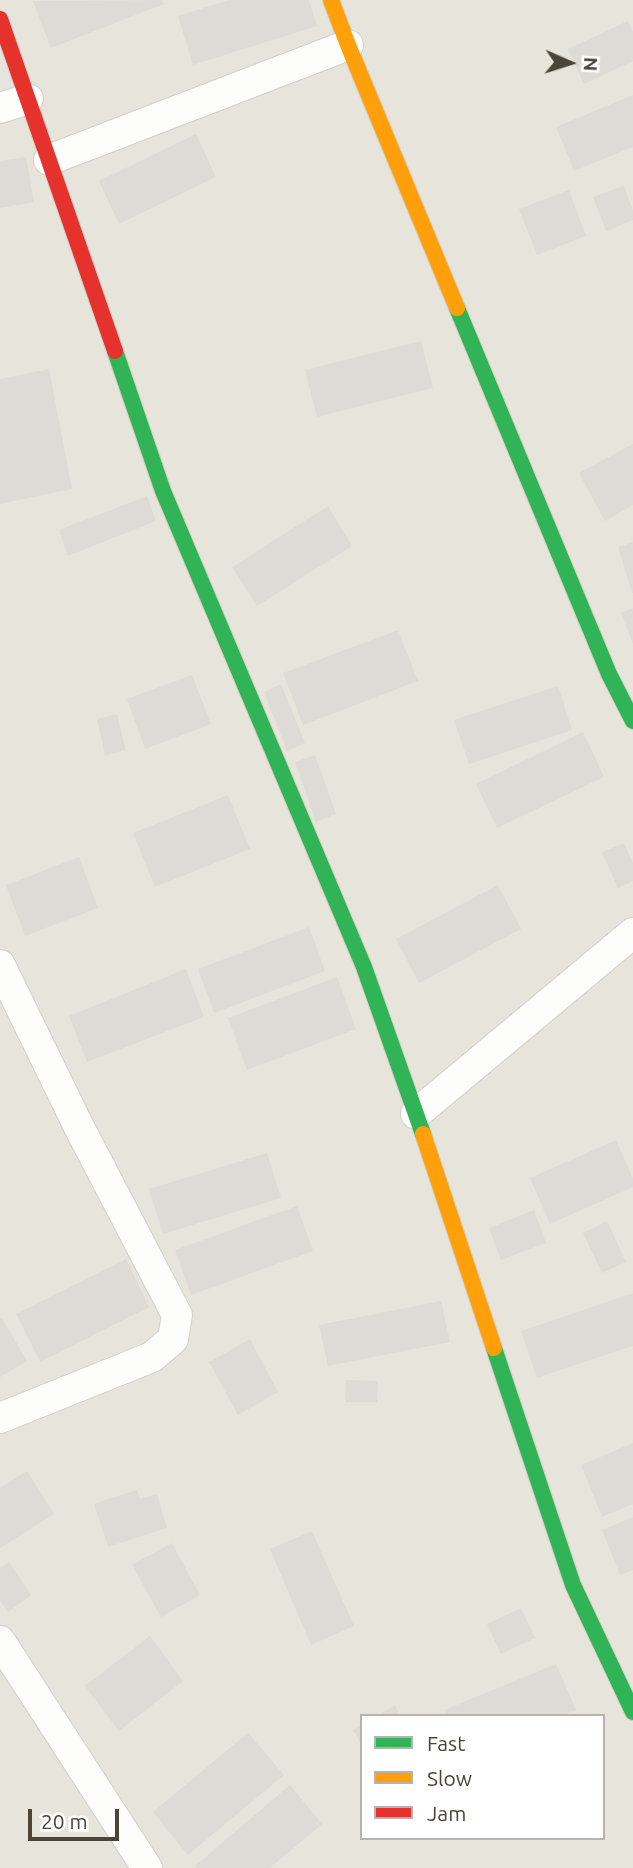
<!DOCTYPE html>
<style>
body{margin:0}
#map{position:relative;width:633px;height:1868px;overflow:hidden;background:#f4f2ee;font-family:Ubuntu,sans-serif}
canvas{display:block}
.legend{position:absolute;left:360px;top:1714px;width:245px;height:126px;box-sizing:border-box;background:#fff;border:2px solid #b7b4b0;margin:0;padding:9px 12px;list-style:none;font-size:21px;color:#4b4439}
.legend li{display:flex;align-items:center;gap:14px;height:35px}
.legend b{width:35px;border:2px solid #b7b4b0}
.north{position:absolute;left:535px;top:28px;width:70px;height:70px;-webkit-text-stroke:5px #fff;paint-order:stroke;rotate:93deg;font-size:19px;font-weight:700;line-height:28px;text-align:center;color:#4b4439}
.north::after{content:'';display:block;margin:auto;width:24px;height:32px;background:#4b4439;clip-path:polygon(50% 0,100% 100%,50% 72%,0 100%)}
.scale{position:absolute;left:28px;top:1809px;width:91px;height:32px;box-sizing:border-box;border:4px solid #4b4439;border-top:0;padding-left:9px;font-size:21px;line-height:24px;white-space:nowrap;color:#4b4439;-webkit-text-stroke:5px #fff;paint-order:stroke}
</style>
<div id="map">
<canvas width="633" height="1868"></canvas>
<ul class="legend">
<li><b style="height:9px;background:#30b455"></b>Fast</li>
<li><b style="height:9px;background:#ff9f0a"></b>Slow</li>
<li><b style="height:9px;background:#e5322d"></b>Jam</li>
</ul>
<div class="north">N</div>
<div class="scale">20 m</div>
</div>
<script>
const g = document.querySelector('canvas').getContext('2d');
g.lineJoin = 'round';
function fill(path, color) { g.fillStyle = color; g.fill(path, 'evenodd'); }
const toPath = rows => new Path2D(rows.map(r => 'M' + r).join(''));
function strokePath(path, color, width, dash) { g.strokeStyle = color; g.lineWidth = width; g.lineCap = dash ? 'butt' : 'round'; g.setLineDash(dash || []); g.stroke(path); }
fill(toPath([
 [0,0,633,0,633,1868,0,1868],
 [362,1716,603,1716,603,1838,362,1838]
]), '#e7e4dc');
fill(toPath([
 [162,0,164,4,51,48,33,1],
 [229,0,309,0,317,26,193,65,178,16],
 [628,21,633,32,633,61,584,84,568,49],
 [633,95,633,147,574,171,556,127],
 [196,134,216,177,119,224,99,181],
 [26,157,34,202,0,208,0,161],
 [624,186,633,211,633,220,606,231,593,197],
 [569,190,586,236,537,255,519,209],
 [421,341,433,388,317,417,305,370],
 [49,369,72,489,0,504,0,379],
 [633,444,633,505,605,521,579,473],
 [147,496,156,521,68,556,59,530],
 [328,506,352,546,257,606,232,567],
 [633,542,633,593,632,593,618,547],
 [633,608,633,644,621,613],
 [398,630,418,681,303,725,283,673],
 [192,675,211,724,145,749,127,699],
 [281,684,305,743,287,751,264,692],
 [558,686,572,730,469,764,454,720],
 [117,714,126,750,105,755,97,719],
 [583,732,604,777,497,828,476,784],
 [315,755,336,814,316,822,295,762],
 [228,795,250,849,155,887,133,833],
 [624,843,633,863,633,881,618,888,602,852],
 [79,857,98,908,25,936,6,885],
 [498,885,521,929,419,983,396,939],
 [309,927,325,971,214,1013,198,969],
 [186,969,204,1017,87,1062,69,1016],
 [337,977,356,1029,247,1070,228,1018],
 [616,1140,633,1179,633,1187,550,1224,530,1178],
 [267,1153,281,1198,163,1234,149,1189],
 [297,1206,313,1251,191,1295,175,1250],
 [534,1210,546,1243,501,1260,489,1228],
 [607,1221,626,1262,602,1273,583,1233],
 [126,1259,149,1307,40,1362,16,1314],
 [633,1293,633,1346,537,1378,521,1331],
 [441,1301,450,1342,328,1366,319,1325],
 [2,1318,27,1361,0,1377,0,1319],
 [250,1339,278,1392,238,1415,209,1362],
 [346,1380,378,1381,377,1402,345,1402],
 [633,1443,633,1504,602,1517,581,1465],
 [27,1471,54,1514,0,1548,0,1488],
 [137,1490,140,1499,157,1494,167,1528,108,1547,94,1504],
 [633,1517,633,1570,620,1575,602,1530],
 [312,1531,354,1626,311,1645,270,1549],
 [172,1543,200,1595,161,1617,132,1565],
 [9,1562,31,1595,8,1612,0,1601,0,1568],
 [521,1608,535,1638,501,1654,487,1624],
 [150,1636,183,1681,119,1731,85,1686],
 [556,1664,576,1710,563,1716,446,1716,444,1710],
 [395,1705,401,1716,376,1716],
 [362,1724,362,1745,353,1730],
 [248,1733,284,1775,188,1855,153,1812],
 [290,1785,322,1824,270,1868,197,1868,195,1866]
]), '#dedbd6');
const street = toPath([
 [0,108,28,99],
 [49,160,348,45],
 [0,965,79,1127,177,1315,173,1339,152,1357,0,1418],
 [416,1114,633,933],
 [0,1641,147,1868]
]);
const fast = toPath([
 [457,308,609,674,633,721],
 [115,351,163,491,364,967,423,1134],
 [494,1348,573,1585,633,1712]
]);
const slow = toPath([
 [331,0,348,45,457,308],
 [423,1134,494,1348]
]);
const jam = toPath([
 [0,19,115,351]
]);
strokePath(street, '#d2d0cb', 32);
strokePath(fast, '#d3cfc5', 18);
strokePath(slow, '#d3cfc5', 18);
strokePath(jam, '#d3cfc5', 18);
strokePath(street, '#fdfdfc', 30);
strokePath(fast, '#30b455', 16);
strokePath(slow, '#ff9f0a', 16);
strokePath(jam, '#e5322d', 16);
</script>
